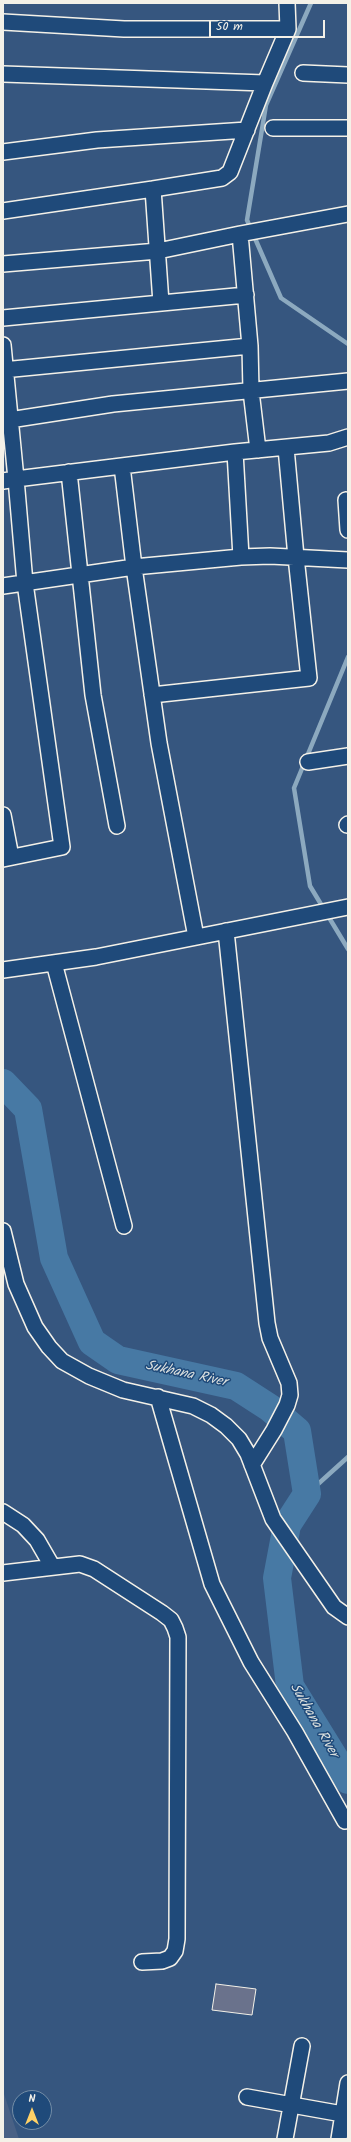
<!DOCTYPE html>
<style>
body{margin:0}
#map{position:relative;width:351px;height:2142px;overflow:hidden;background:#36567f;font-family:Kalam,sans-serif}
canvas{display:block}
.frame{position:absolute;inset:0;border:4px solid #f4f1e8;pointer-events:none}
.north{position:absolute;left:12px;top:2090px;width:40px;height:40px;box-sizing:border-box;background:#1f4a7a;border:1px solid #748da6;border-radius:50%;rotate:0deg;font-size:11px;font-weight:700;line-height:16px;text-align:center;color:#f4f1e8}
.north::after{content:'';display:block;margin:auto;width:14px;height:18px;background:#ffd166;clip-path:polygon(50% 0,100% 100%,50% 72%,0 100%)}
.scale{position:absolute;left:209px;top:20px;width:116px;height:18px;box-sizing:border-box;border:2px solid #f4f1e8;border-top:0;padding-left:5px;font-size:12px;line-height:14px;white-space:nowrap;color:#f4f1e8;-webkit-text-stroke:3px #1f4a7a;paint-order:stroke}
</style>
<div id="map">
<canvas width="351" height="2142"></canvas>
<div class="frame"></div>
<div class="north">N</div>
<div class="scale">50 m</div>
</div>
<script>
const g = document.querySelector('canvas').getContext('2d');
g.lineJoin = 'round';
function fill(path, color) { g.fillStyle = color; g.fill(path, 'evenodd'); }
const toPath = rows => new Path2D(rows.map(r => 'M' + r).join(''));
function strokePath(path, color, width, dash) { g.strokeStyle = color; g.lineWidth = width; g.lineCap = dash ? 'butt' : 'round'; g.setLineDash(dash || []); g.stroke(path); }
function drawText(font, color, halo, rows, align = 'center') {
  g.font = font + ' Kalam,sans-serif'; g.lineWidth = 3; g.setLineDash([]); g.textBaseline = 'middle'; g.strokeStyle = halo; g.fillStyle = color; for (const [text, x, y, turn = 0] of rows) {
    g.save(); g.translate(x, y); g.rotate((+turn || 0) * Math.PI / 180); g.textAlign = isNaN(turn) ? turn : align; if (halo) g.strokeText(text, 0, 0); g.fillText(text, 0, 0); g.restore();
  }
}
fill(toPath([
 [3,2091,19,2139,3,2139]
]), '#496185');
strokePath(toPath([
 [311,3,266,105,247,220,281,298,348,344],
 [348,657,294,788,310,886,348,949],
 [307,1494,348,1457]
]), '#8ca9bf', 4.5);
strokePath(toPath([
 [3,1083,28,1109,54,1258,92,1342,118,1360,236,1386,270,1408,297,1431,307,1494,287,1525,277,1578,290,1686,348,1780]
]), '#4779a4', 28);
const building = toPath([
 [216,1984,256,1989,252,2015,212,2010,216,1984]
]);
fill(building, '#6a728c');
strokePath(building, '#f4f1e8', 1);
const minor = toPath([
 [3,22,124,29,288,29],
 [303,73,348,75],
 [3,74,265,83],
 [273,128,348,128],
 [3,152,97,140,247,130],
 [153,189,222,178,230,172,265,83,288,29,287,3],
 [3,211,153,189,161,303],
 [240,234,348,214],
 [3,264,158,251,240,234,250,346,3,370],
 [3,318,246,295],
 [3,345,16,479,235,452,329,443,348,437],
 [250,346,251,391,258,450],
 [3,421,113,404,348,381],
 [235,452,241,557],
 [122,466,134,567,241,557,270,556,348,560],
 [69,472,93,695,117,826],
 [3,481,16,479,25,583,62,847,3,859],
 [346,500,348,530],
 [3,586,134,567,159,743,196,937],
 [152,695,309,678,296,557,286,448],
 [308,762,348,756],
 [3,815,11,857],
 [347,825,348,824],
 [226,931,267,1323,270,1338,289,1383,290,1395,287,1405,274,1430,252,1465],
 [54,963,124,1226],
 [3,970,96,957,348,907],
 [3,1231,16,1284,35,1327,49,1347,62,1361,89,1376,123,1390,193,1406,211,1415,226,1426,239,1439,248,1454,273,1519,334,1607,348,1617],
 [158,1397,212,1584,251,1662,295,1732,345,1821],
 [3,1512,23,1525,37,1540,52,1566],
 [3,1573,80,1564,94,1569,162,1613,171,1620,175,1628,178,1637,177,1939,175,1951,170,1958,162,1961,142,1962],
 [247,2097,348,2115],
 [285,2139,302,2046],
 [339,2139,348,2083]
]);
strokePath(minor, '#f4f1e8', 18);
strokePath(minor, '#1f4a7a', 15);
drawText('italic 14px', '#dadfde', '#1f4a7a', [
 ["Sukhana River",186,1375,12],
 ["Sukhana River",313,1721,60]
]);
</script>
